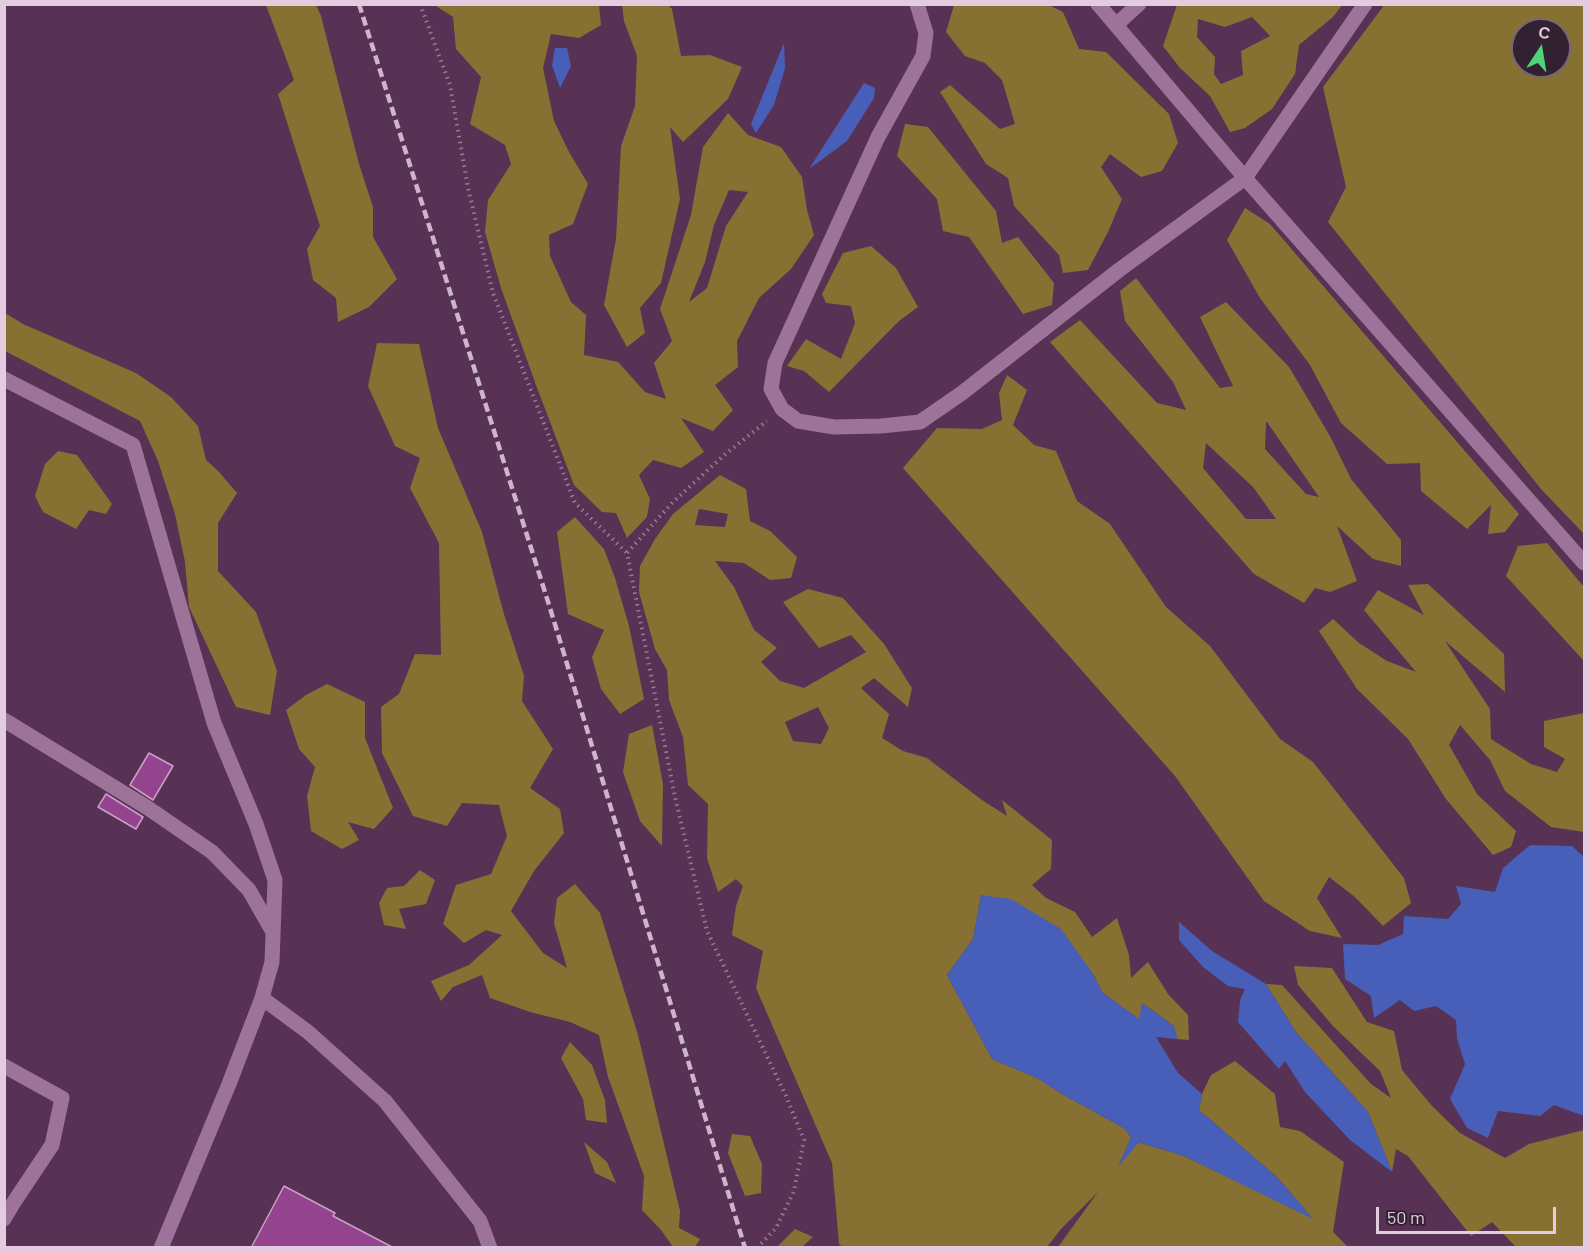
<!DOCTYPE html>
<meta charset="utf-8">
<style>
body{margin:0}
#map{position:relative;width:1589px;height:1252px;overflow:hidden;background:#573254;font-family:Barlow,sans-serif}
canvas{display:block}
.frame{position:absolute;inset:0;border:6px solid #e3cce0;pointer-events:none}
.north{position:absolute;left:1511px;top:18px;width:60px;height:60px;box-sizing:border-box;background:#322131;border:2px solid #796577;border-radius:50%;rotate:12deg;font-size:16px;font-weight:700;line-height:24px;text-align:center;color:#e3cce0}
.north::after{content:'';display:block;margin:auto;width:21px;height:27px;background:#4dd676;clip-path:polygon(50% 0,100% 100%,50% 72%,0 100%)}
.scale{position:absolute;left:1376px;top:1207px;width:180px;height:27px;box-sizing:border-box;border:3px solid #e3cce0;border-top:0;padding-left:8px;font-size:18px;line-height:21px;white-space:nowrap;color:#e3cce0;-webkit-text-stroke:4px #322131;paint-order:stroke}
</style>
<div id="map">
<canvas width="1589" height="1252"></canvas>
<div class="frame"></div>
<div class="north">С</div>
<div class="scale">50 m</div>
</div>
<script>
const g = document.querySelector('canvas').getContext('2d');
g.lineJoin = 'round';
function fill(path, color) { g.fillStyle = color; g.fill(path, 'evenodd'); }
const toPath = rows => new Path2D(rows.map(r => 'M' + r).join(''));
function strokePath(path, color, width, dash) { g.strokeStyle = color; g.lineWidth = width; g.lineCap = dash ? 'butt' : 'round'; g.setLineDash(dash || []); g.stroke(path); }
fill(toPath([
 [436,4,599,5,601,25,579,38,551,34,543,68,554,121,569,152,588,184,573,224,549,235,550,256,571,302,586,315,584,355,618,362,645,392,666,399,654,363,672,341,660,309,691,215,703,147,728,113,748,135,781,147,802,177,807,210,814,235,791,269,759,298,737,341,738,367,715,385,733,410,713,431,681,418,704,452,681,468,653,460,639,475,650,499,647,517,627,538,616,513,602,512,574,485,536,385,501,288,485,232,488,200,511,164,505,145,470,124,481,77,456,49,453,17,436,6],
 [729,190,748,192,726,226,707,288,689,302,705,262,714,225],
 [1385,4,1584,5,1584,534,1541,489,1328,222,1346,187,1323,87],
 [1523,30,1559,30,1559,66,1523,66],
 [266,5,316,5,321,16,359,164,373,207,373,237,397,279,369,307,338,322,336,298,313,280,307,249,320,226,278,94,294,80],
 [622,5,668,5,672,9,681,56,710,55,742,67,728,99,683,142,670,127,680,199,661,283,640,308,645,333,627,347,604,305,616,239,621,146,635,106,637,56,624,21],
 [954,5,1049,5,1063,12,1079,49,1106,52,1169,114,1178,143,1162,171,1141,177,1110,154,1101,167,1122,199,1108,232,1088,270,1063,273,1059,255,1014,206,1008,178,986,164,940,92,950,85,1000,129,1015,124,1002,80,985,63,965,56,946,32],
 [1177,5,1177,4,1342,5,1333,17,1299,45,1295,74,1272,109,1245,128,1230,132,1210,96,1180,68,1163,46],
 [1252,17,1270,36,1241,51,1243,75,1221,84,1214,74,1215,57,1197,37,1198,19,1225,27],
 [905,124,928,127,996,211,1002,243,1018,237,1054,283,1052,305,1023,314,969,237,943,231,937,199,897,156],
 [1245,208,1270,224,1519,514,1505,532,1488,534,1491,505,1467,529,1421,491,1420,463,1387,464,1341,423,1310,365,1260,298,1227,240],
 [871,246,896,268,918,307,899,321,829,392,804,371,787,366,806,339,841,359,855,323,851,306,826,303,822,294,843,253],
 [1136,278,1220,388,1233,386,1200,317,1226,302,1289,367,1330,436,1351,479,1401,540,1401,566,1373,559,1337,526,1357,581,1330,592,1315,588,1304,603,1254,574,1050,342,1080,320,1157,403,1186,410,1173,382,1125,321,1120,291],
 [1266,422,1267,422,1319,497,1306,494,1265,449],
 [1206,443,1253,487,1276,519,1246,519,1203,468],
 [5,313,23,324,136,373,171,397,198,426,206,460,219,472,237,493,218,523,218,571,256,612,277,671,270,715,236,707,189,607,185,562,175,514,158,461,140,421,5,351],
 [377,343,419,344,438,428,482,532,504,614,524,676,522,701,553,749,530,788,560,809,564,833,534,871,511,911,543,953,567,968,554,923,557,898,575,884,600,913,638,1035,680,1211,679,1228,700,1239,695,1247,673,1247,661,1230,642,1210,644,1176,608,1077,599,1035,570,1022,530,1012,490,998,482,975,453,987,441,1001,431,981,469,965,502,935,486,930,464,943,443,924,456,885,491,874,507,836,499,805,462,803,447,826,413,816,382,753,381,707,399,694,415,654,441,655,439,543,410,488,420,458,395,446,368,386],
 [1007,375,1027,390,1013,425,1034,445,1056,451,1077,501,1110,524,1166,607,1210,646,1280,739,1313,762,1404,878,1411,903,1383,926,1355,897,1329,877,1317,898,1342,938,1310,931,1264,901,1175,776,903,468,937,428,982,429,1002,420,999,393],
 [58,451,77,455,112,504,106,514,89,510,76,529,43,512,35,496,45,464],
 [720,475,746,489,750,521,770,531,797,557,791,578,770,580,744,563,715,561,734,587,754,630,777,648,761,662,780,681,804,688,866,652,851,635,819,648,783,602,808,589,843,598,884,644,912,688,908,707,874,678,861,688,889,714,882,738,903,751,927,758,982,800,1007,816,1002,800,1052,840,1051,869,1032,885,1046,898,1075,912,1092,937,1117,918,1129,955,1131,978,1148,962,1168,994,1188,1015,1189,1040,1177,1039,1174,1026,1142,1003,1140,1020,1102,992,1092,972,981,895,973,939,947,975,992,1059,1037,1078,1062,1094,1124,1128,1131,1137,1119,1165,1138,1142,1184,1156,1312,1218,1277,1177,1199,1110,1202,1094,1211,1075,1235,1061,1275,1094,1280,1127,1300,1131,1344,1162,1333,1232,1348,1247,1058,1247,1098,1192,1061,1229,1047,1247,844,1248,839,1244,832,1163,756,988,763,951,732,935,736,906,743,886,736,879,718,892,707,858,708,804,688,785,683,737,669,700,667,670,655,649,639,592,640,566,655,539,673,514],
 [699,509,728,514,725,527,695,525],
 [818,707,829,728,821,744,793,741,785,722],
 [575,517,604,549,615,578,629,626,644,699,620,714,601,689,592,657,604,630,568,614,557,532],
 [1547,543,1584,587,1584,661,1506,576,1518,546],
 [1428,584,1504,654,1505,692,1445,641,1490,709,1491,739,1531,764,1557,772,1565,759,1544,747,1544,721,1584,713,1584,832,1551,827,1505,791,1490,760,1460,725,1449,745,1477,794,1516,831,1511,847,1493,855,1446,799,1408,739,1357,689,1319,631,1333,619,1359,643,1387,661,1416,672,1364,610,1378,590,1424,615,1408,585],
 [327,684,365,702,365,738,393,808,374,829,348,822,359,840,342,849,311,831,307,796,315,767,299,749,286,710,306,695],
 [652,725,663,784,662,846,640,821,623,772,629,734],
 [420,870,435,880,426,904,399,909,406,929,384,925,379,903,387,888,404,886],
 [1294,966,1332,968,1367,1022,1394,1031,1402,1070,1432,1106,1460,1133,1505,1158,1529,1144,1584,1130,1584,1247,1516,1247,1492,1222,1471,1236,1408,1156,1396,1149,1392,1172,1368,1112,1296,1032,1266,984,1282,985,1371,1084,1391,1098,1380,1071,1333,1026,1298,985],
 [570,1042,592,1065,605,1100,607,1123,586,1120,583,1099,561,1058],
 [732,1134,750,1136,762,1164,761,1193,745,1196,728,1153],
 [584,1142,607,1162,616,1183,595,1173],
 [795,1229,813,1237,802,1247,777,1247]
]), '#877132');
fill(toPath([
 [784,43,785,68,774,105,756,133,751,124],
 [555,48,567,48,571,66,560,88,552,65],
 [864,83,875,88,874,98,847,141,809,169],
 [1530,845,1572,846,1584,857,1584,1114,1581,1115,1554,1105,1540,1116,1498,1111,1488,1138,1467,1128,1450,1099,1465,1064,1457,1039,1456,1020,1436,1006,1414,1011,1400,1000,1374,1018,1371,996,1345,979,1343,944,1378,945,1403,934,1404,916,1448,919,1461,904,1456,886,1495,892,1503,868],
 [981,895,1011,899,1061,929,1092,972,1102,992,1139,1019,1142,1003,1174,1026,1177,1039,1156,1037,1178,1073,1202,1094,1199,1110,1277,1177,1313,1219,1184,1156,1139,1142,1118,1167,1131,1137,1124,1128,1062,1094,1037,1078,992,1059,947,975,973,939],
 [1179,922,1212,951,1266,984,1296,1032,1368,1112,1392,1172,1350,1140,1305,1092,1285,1061,1279,1069,1238,1022,1240,1000,1245,989,1228,986,1203,967,1179,940]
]), '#485fb9');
const building = toPath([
 [149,753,173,766,153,800,130,785,149,753],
 [106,794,143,817,136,829,98,807,106,794],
 [284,1186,335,1213,333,1216,394,1248,251,1248,284,1186]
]);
fill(building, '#94448f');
strokePath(building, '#cb9fc6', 1.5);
strokePath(toPath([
 [420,4,450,85,468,188,493,293,575,503,627,553],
 [757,1248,776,1228,794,1191,804,1140,786,1096,707,931,675,797,627,553,671,504,723,456,767,421]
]), '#9a7b97', 4, [1.5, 4.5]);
strokePath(toPath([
 [917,4,926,33,923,56,878,137,775,363,771,389,782,409,798,421,834,427,881,426,920,422,962,393,1119,270,1245,178,1365,4],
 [1098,4,1245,178,1584,563],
 [1116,25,1139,4],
 [4,379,133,445,214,723,256,824,275,880,272,962,262,998,229,1084,161,1248],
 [4,720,148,808,212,852,249,890,273,932],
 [262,998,308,1032,385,1101,480,1221,490,1248],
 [4,1066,62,1098,52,1145,14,1202,4,1219]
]), '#9d7399', 15);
strokePath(toPath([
 [359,4,550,608,745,1248]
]), '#ceb5cb', 4.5, [9, 4.5]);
</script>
